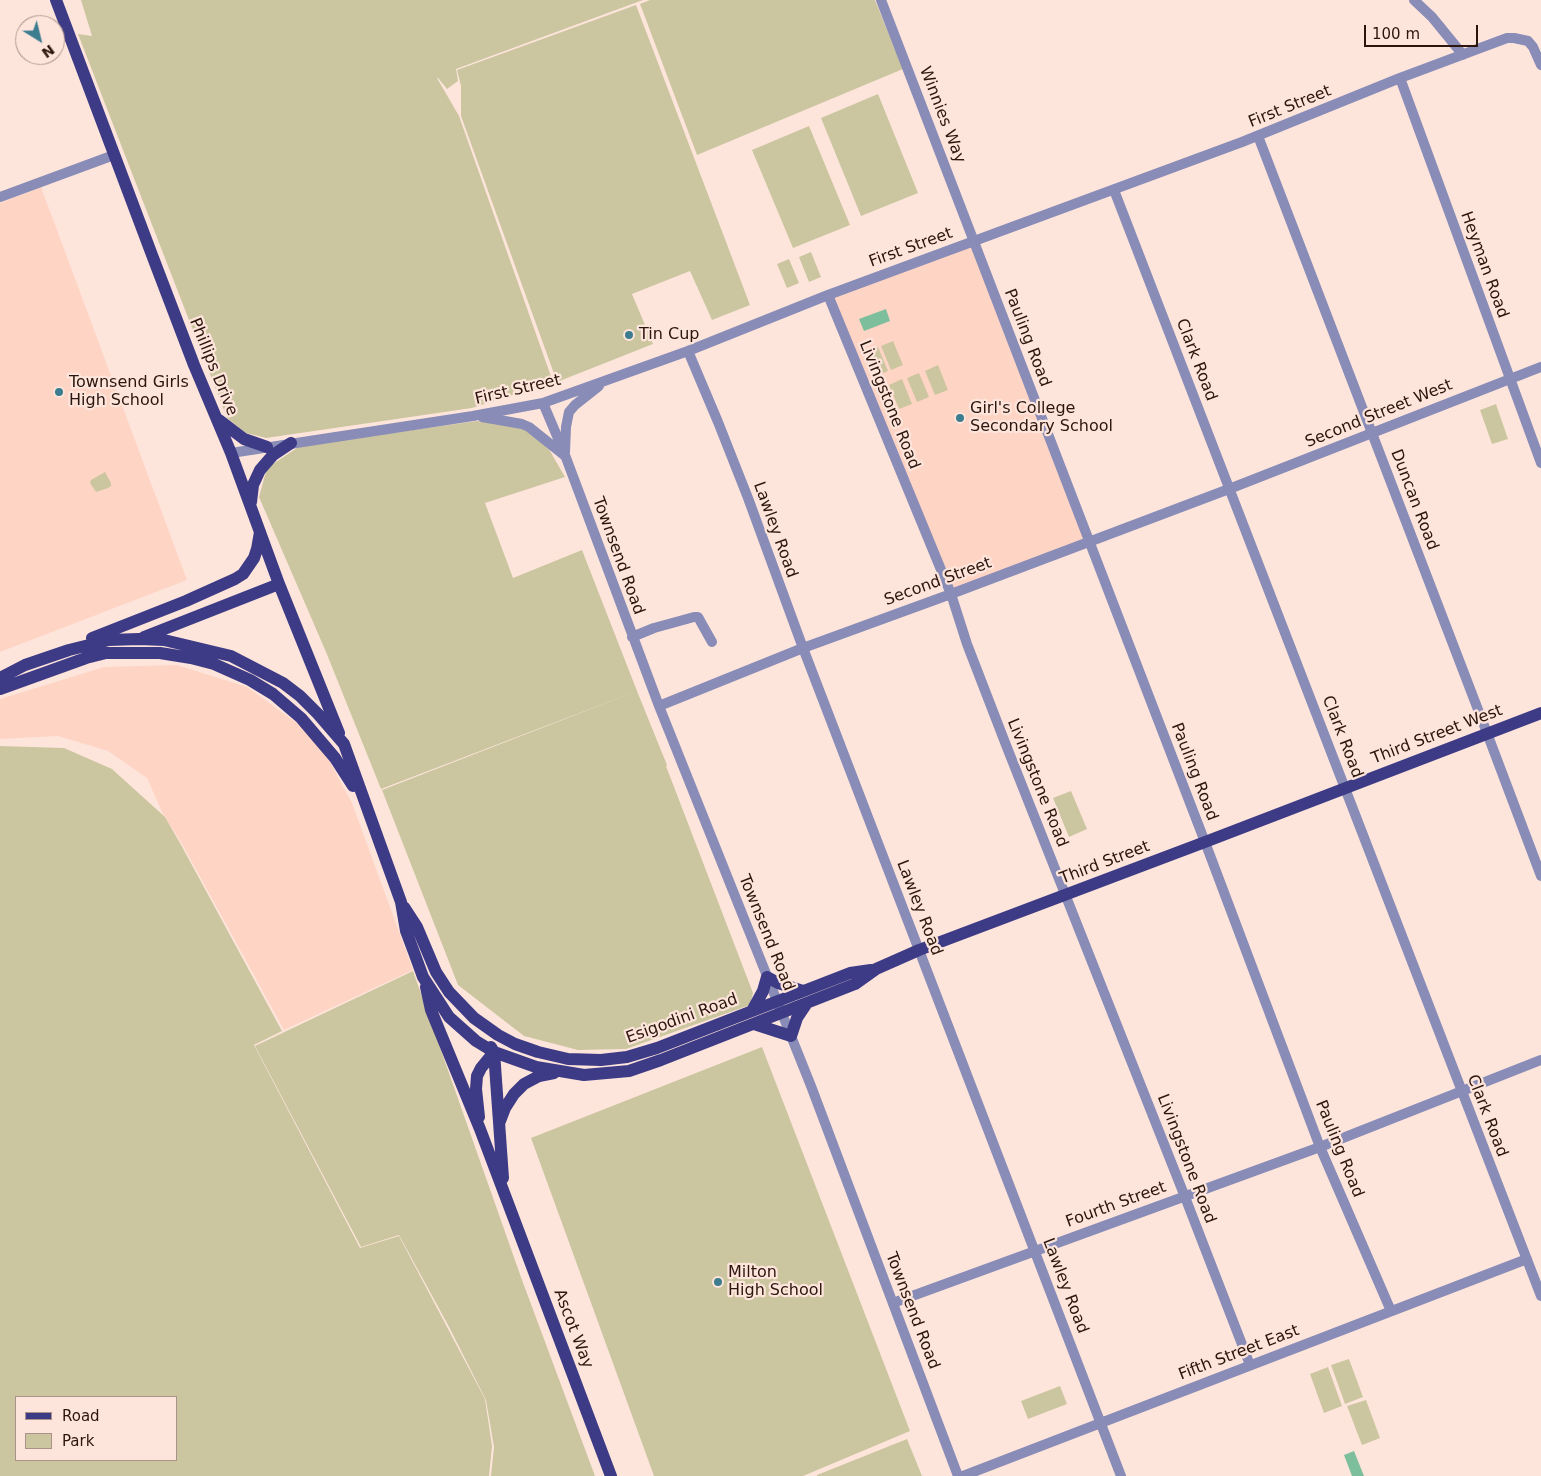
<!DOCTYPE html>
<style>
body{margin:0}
#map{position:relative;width:1541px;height:1476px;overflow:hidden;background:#fee5dc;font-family:"DejaVu Sans",sans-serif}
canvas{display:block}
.legend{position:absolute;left:15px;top:1396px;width:162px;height:65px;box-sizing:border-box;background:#fee5dc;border:1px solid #aa9289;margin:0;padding:6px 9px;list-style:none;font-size:15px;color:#2b150d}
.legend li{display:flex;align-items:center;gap:10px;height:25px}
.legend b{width:25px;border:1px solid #aa9289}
.north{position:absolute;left:15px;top:15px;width:50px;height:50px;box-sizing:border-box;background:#fee5dc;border:1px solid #aa9289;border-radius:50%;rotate:144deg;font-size:14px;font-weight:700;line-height:20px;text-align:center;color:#2b150d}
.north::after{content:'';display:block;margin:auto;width:18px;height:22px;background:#3d7d90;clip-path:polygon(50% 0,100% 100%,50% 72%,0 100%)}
.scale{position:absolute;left:1364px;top:25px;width:114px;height:22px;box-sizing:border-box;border:2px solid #2b150d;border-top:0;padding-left:6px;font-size:15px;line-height:18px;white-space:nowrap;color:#2b150d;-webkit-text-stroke:4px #fee5dc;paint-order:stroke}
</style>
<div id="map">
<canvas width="1541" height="1476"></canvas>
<ul class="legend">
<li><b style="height:6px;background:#3d3b86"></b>Road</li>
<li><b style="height:14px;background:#ccc6a0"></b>Park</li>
</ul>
<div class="north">N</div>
<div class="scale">100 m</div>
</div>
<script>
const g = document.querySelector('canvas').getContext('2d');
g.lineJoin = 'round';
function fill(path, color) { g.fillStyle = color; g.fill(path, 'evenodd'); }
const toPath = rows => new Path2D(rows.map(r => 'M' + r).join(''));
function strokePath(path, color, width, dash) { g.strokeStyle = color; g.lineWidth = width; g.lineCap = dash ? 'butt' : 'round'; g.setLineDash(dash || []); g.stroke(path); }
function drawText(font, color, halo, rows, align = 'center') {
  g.font = font + ' "DejaVu Sans",sans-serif'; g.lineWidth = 4.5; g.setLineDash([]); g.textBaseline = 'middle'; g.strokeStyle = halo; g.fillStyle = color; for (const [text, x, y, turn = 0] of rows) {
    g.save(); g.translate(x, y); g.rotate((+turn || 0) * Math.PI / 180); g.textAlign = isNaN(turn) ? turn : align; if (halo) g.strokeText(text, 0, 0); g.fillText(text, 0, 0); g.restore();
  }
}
fill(toPath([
 [41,187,187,580,0,652,0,203],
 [972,245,1085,539,953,590,832,297],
 [177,665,247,687,305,729,330,762,352,803,413,970,284,1030,181,842,163,814,147,778,108,751,58,736,0,739,0,699,104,667]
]), '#fed4c5');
fill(toPath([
 [81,0,643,0,456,69,458,81,447,89,438,78,437,78,459,116,553,382,472,408,266,438,246,433,227,418,78,34,92,36],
 [650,0,875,0,903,69,697,155,640,4],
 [636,5,750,305,712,320,690,271,632,294,653,344,557,382,461,116,461,86,457,70],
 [878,94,918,193,861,216,821,118],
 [809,126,850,225,793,248,752,150],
 [811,252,821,277,809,282,799,257],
 [789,259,799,283,787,288,777,264],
 [893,341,903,365,891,370,881,346],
 [878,347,888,371,876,376,866,352],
 [938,365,948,390,935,395,925,371],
 [919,373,929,397,917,402,907,378],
 [902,379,912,404,899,409,889,385],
 [1496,404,1508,439,1492,444,1480,410],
 [477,421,508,424,528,428,550,451,565,477,485,503,513,578,582,550,637,691,381,789,326,652,259,497,267,468,300,446],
 [105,472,111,483,111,486,108,488,96,492,90,483,91,480],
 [637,691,667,765,666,766,753,993,750,1005,626,1049,578,1050,524,1036,458,985,382,790],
 [0,746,64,748,112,769,165,817,180,843,282,1031,254,1045,360,1248,399,1236,485,1399,492,1446,489,1476,0,1476],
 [16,1397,176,1397,176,1460,16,1460],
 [1071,791,1087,829,1069,837,1053,798],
 [413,971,522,1280,595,1476,491,1476,494,1447,486,1400,448,1325,399,1235,361,1247,255,1046],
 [762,1047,910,1431,803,1476,654,1476,531,1138],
 [1349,1359,1363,1397,1345,1404,1331,1365],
 [1328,1367,1342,1406,1324,1413,1310,1374],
 [1060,1386,1067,1404,1028,1419,1021,1401],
 [1366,1400,1380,1438,1362,1445,1347,1406],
 [907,1439,922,1476,817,1476,817,1475]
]), '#ccc6a0');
fill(toPath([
 [886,309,890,321,864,331,859,319],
 [1354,1451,1364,1476,1352,1476,1344,1455]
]), '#7dbe9c');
strokePath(toPath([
 [881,0,1205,842,1320,1147,1391,1311],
 [1414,0,1432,17,1463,55],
 [1400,78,1541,463],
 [1258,136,1487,733,1541,876],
 [1114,190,1541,1296],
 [0,197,114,155],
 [828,295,951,594,967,644,1006,745,1185,1197,1250,1365],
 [688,351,718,422,748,498,803,648,1121,1476],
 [543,403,565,455,659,706,811,1086,958,1476],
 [482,417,522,424,529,427,564,455],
 [565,452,566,427,569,412,575,405,599,386],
 [231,453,473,416,543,403,688,351,828,295,1242,142,1400,78,1507,38,1514,38,1528,41,1533,47,1541,65],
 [632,637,654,628,694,617,698,617,712,642],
 [659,706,803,648,951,594,1229,489,1541,367],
 [893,1303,1320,1147,1541,1060],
 [963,1476,1527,1259]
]), '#888cb7', 10);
strokePath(toPath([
 [56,0,152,255,194,365,231,453,279,584,339,733],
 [219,420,244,439,267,447],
 [251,502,253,485,260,470,273,455,291,443],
 [144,637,279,584],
 [92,638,186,601,235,579,243,574,254,558,257,549,260,532],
 [0,678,25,665,69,650,109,640,139,639,164,640,231,656,283,683,300,696,318,714,344,744,401,902,406,931,415,955,423,977,449,1017,476,1041,494,1052,536,1067,584,1075,629,1071,661,1060,855,984,876,969,919,950,1205,842,1541,713],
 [0,689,86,658,106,653,160,653,191,658,214,664,250,680,273,694,301,718,335,758,353,786],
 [404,907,417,927,436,972,449,992,474,1018,498,1035,515,1044,538,1052,568,1059,601,1060,627,1057,657,1048,850,973,871,970],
 [426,987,431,1010,480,1129,611,1476],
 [752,1011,763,991,767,977,778,983,803,991],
 [754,1024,791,1036,797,1018,807,1003],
 [491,1047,494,1052,503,1178],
 [479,1117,476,1089,477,1076,481,1068,494,1052],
 [500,1121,505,1108,514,1094,524,1084,539,1076,554,1073]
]), '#3d3b86', 12);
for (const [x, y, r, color] of [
 [629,335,5,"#3d7d90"],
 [59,392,5,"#3d7d90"],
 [960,418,5,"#3d7d90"],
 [718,1282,5,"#3d7d90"]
]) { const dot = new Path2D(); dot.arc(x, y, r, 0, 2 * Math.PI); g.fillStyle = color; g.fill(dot); strokePath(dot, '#fee5dc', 2); }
drawText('16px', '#2b150d', '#fee5dc', [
 ["First Street",1290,107,-22],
 ["Winnies Way",942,115,69],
 ["First Street",911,248,-20],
 ["Heyman Road",1484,265,70],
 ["Pauling Road",1027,338,69],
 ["Clark Road",1196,360,69],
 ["Phillips Drive",213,367,68],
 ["First Street",518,390,-13],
 ["Livingstone Road",889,405,68],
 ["Second Street West",1379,414,-22],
 ["Duncan Road",1414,500,69],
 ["Lawley Road",775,530,70],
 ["Townsend Road",618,556,70],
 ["Second Street",938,582,-20],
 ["Third Street West",1437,735,-21],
 ["Clark Road",1342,737,69],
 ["Pauling Road",1194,772,69],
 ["Livingstone Road",1037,783,68],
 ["Third Street",1105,863,-21],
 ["Lawley Road",919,908,69],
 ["Townsend Road",766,933,68],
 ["Esigodini Road",682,1019,-20],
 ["Clark Road",1487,1116,69],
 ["Pauling Road",1339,1149,68],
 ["Livingstone Road",1186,1159,69],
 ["Fourth Street",1116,1205,-20],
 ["Lawley Road",1065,1286,69],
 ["Townsend Road",912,1311,69],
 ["Ascot Way",573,1329,69],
 ["Fifth Street East",1239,1353,-21]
]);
drawText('16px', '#2b150d', '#fee5dc', [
 ["Tin Cup",639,335],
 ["Townsend Girls",69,383],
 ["High School",69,401],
 ["Girl's College",970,409],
 ["Secondary School",970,427],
 ["Milton",728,1273],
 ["High School",728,1291]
], 'left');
</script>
